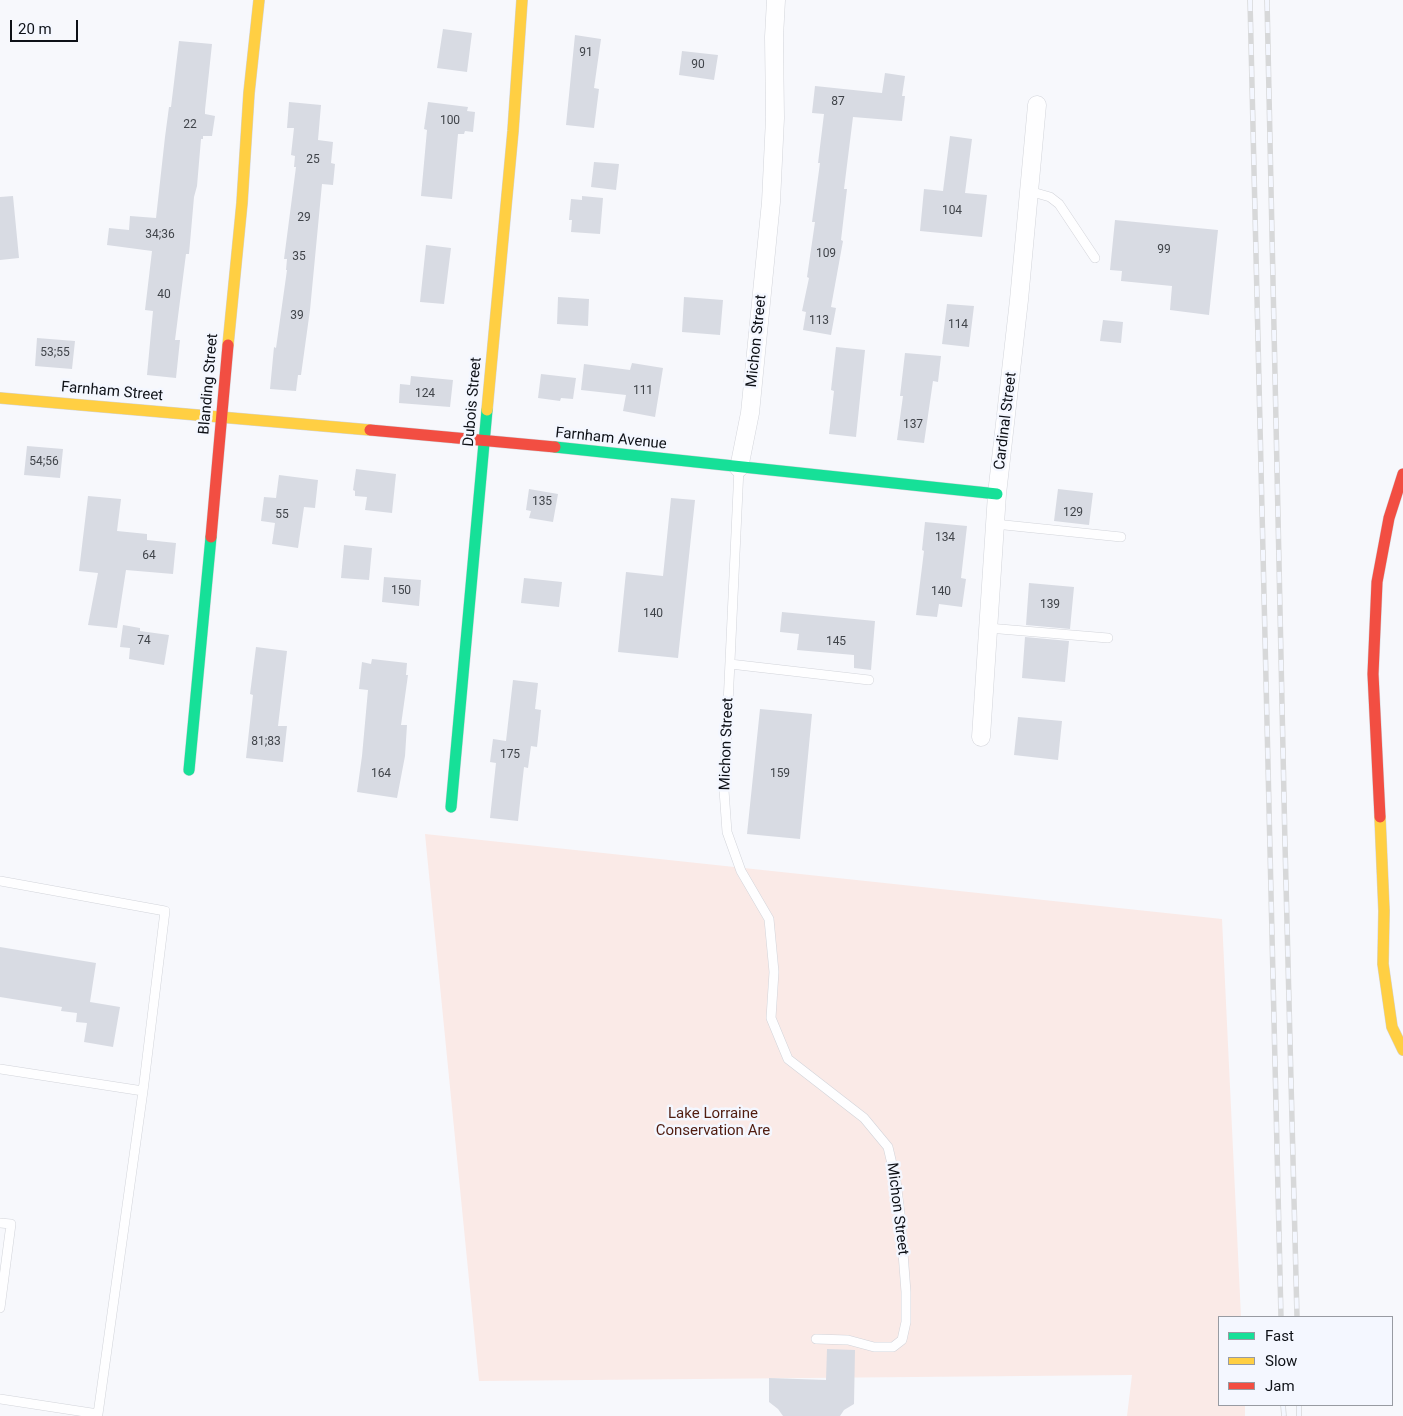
<!DOCTYPE html>
<style>
body{margin:0}
#map{position:relative;width:1403px;height:1416px;overflow:hidden;background:#f7f8fc;font-family:Roboto,sans-serif}
canvas{display:block}
.legend{position:absolute;left:1218px;top:1316px;width:175px;height:90px;box-sizing:border-box;background:#f4f7ff;border:1px solid #989ba2;margin:0;padding:6px 9px;list-style:none;font-size:15px;color:#0e1117}
.legend li{display:flex;align-items:center;gap:10px;height:25px}
.legend b{width:25px;border:1px solid #989ba2}
.scale{position:absolute;left:10px;top:20px;width:68px;height:22px;box-sizing:border-box;border:2px solid #0e1117;border-top:0;padding-left:6px;font-size:15px;line-height:18px;white-space:nowrap;color:#0e1117;-webkit-text-stroke:4px #f4f7ff;paint-order:stroke}
</style>
<div id="map">
<canvas width="1403" height="1416"></canvas>
<ul class="legend">
<li><b style="height:6px;background:#16e098"></b>Fast</li>
<li><b style="height:6px;background:#ffcf43"></b>Slow</li>
<li><b style="height:6px;background:#f24e42"></b>Jam</li>
</ul>
<div class="scale">20 m</div>
</div>
<script>
const g = document.querySelector('canvas').getContext('2d');
g.lineJoin = 'round';
function fill(path, color) { g.fillStyle = color; g.fill(path, 'evenodd'); }
const toPath = rows => new Path2D(rows.map(r => 'M' + r).join(''));
function strokePath(path, color, width, dash) { g.strokeStyle = color; g.lineWidth = width; g.lineCap = dash ? 'butt' : 'round'; g.setLineDash(dash || []); g.stroke(path); }
function drawText(font, color, halo, rows, align = 'center') {
  g.font = font + ' Roboto,sans-serif'; g.lineWidth = 5; g.setLineDash([]); g.textBaseline = 'middle'; g.strokeStyle = halo; g.fillStyle = color; for (const [text, x, y, turn = 0] of rows) {
    g.save(); g.translate(x, y); g.rotate((+turn || 0) * Math.PI / 180); g.textAlign = isNaN(turn) ? turn : align; if (halo) g.strokeText(text, 0, 0); g.fillText(text, 0, 0); g.restore();
  }
}
fill(toPath([
 [425,834,1222,919,1241,1317,1219,1317,1219,1405,1245,1405,1245,1416,1127,1416,1132,1375,479,1381]
]), '#faeae7');
fill(toPath([
 [443,29,472,33,467,72,437,68],
 [575,35,601,39,594,88,599,89,594,128,566,125],
 [179,41,212,44,205,110,205,114,215,116,212,136,203,136,203,139,201,139,197,186,194,197,189,254,186,254,175,340,180,340,176,378,147,375,153,311,145,310,152,251,107,245,109,228,129,230,130,216,156,218,165,137,169,107,171,107],
 [682,51,718,55,714,80,679,75],
 [885,73,905,76,902,96,905,96,902,121,853,117,844,189,847,189,841,240,843,241,831,307,836,308,831,335,803,330,806,312,802,311,809,278,807,277,815,222,812,222,820,163,818,163,824,114,812,113,815,86,882,93],
 [289,102,321,105,318,140,333,142,331,163,335,164,333,185,322,184,310,310,301,375,298,375,296,391,270,389,274,347,276,348,287,270,286,270,287,259,284,259,296,167,294,167,295,156,291,155,294,128,287,128],
 [428,102,468,107,467,111,475,112,473,132,465,131,464,134,458,134,452,199,421,196,427,130,424,129],
 [950,136,972,139,965,193,987,195,982,237,920,231,924,189,943,191],
 [594,162,619,164,616,190,591,187],
 [13,196,19,258,0,260,0,197],
 [582,196,603,198,600,234,571,232,572,220,569,220,571,199,582,200],
 [1115,220,1218,230,1209,315,1170,310,1172,286,1121,281,1122,271,1110,270],
 [426,245,451,248,444,304,420,302],
 [558,297,589,299,588,326,557,324],
 [684,297,723,300,720,335,682,332],
 [947,304,974,306,969,347,942,344],
 [1103,320,1123,322,1121,343,1100,341],
 [37,338,75,341,72,369,35,366],
 [836,347,865,350,856,437,829,434,834,391,831,390],
 [905,353,941,356,938,382,933,381,924,443,897,440,903,396,900,396],
 [632,363,663,368,655,417,623,411,626,395,581,390,584,364,630,370],
 [541,374,576,378,573,399,561,398,560,401,538,398],
 [411,376,453,380,450,407,399,403,400,384,410,385],
 [27,446,63,449,60,478,24,475],
 [356,469,396,474,392,513,365,510,367,497,355,496,355,491,353,490],
 [279,475,318,480,315,508,304,507,298,548,272,544,275,523,261,521,264,497,276,498],
 [529,489,558,494,553,522,529,518,531,511,526,510],
 [1058,489,1093,493,1089,525,1054,521],
 [88,496,121,499,117,531,147,534,147,540,176,543,173,574,126,570,117,628,88,625,98,573,79,571],
 [671,498,695,500,678,658,618,652,626,572,663,576],
 [925,522,967,526,961,578,966,579,962,607,939,604,937,617,916,615,924,551,922,550],
 [344,545,372,548,369,580,341,578],
 [384,577,421,580,419,606,382,602],
 [524,578,562,582,559,607,521,603],
 [1029,583,1074,587,1070,629,1026,625],
 [782,612,875,621,871,670,854,668,854,655,797,650,799,634,780,632],
 [123,625,140,628,140,631,169,635,164,665,129,659,130,648,120,647],
 [1025,637,1069,641,1065,682,1022,678],
 [256,647,287,651,278,726,287,726,283,762,246,758,253,695,250,694],
 [372,659,407,663,406,675,408,675,401,725,407,725,405,756,397,798,357,792,362,756,368,690,359,689,362,662,371,664],
 [513,680,538,683,535,709,541,710,537,747,531,746,528,768,524,767,518,821,490,818,496,763,490,762,493,739,506,741],
 [760,709,812,714,800,839,747,834],
 [1018,717,1062,721,1058,760,1014,755],
 [0,947,96,963,90,1002,120,1007,113,1047,84,1042,87,1023,76,1022,77,1013,61,1011,62,1007,0,997],
 [827,1349,855,1350,854,1404,844,1410,840,1416,783,1416,778,1409,769,1402,769,1378,826,1380]
]), '#d8dbe3');
const lane = toPath([
 [1029,191,1050,197,1059,204,1095,258],
 [739,468,724,790,727,832,741,871,769,919,774,972,771,1018,788,1059,864,1118,888,1147,896,1181,900,1214,906,1292,906,1322,902,1340,893,1347,874,1347,848,1340,816,1339],
 [995,524,1121,537],
 [988,628,1108,638],
 [730,664,869,680],
 [0,881,165,911,143,1091,98,1414,0,1399],
 [0,1069,143,1091],
 [0,1223,11,1224,0,1308]
]);
const street = toPath([
 [739,468,750,413,771,202,775,118,774,37,776,0],
 [981,737,997,494,1019,300,1037,105]
]);
const fast = toPath([
 [555,447,997,494],
 [189,770,211,537],
 [451,807,487,410]
]);
const slow = toPath([
 [228,345,242,203,249,93,259,0],
 [0,398,370,430],
 [487,410,513,131,522,0],
 [1380,817,1384,911,1383,964,1392,1027,1403,1050]
]);
const jam = toPath([
 [370,430,555,447],
 [211,537,228,345],
 [1380,817,1373,674,1377,582,1389,518,1403,474]
]);
strokePath(lane, '#d2d4da', 10);
strokePath(street, '#d2d4da', 19);
strokePath(fast, '#d2d4da', 12);
strokePath(slow, '#d2d4da', 12);
strokePath(jam, '#d2d4da', 12);
strokePath(lane, '#fefeff', 9);
strokePath(street, '#fefeff', 18);
strokePath(fast, '#16e098', 11);
strokePath(slow, '#ffcf43', 11);
strokePath(jam, '#f24e42', 11);
const rail = toPath([
 [1250,0,1281,1317],
 [1267,0,1285,844,1297,1317],
 [1283,1405,1284,1416],
 [1299,1405,1299,1416]
]);
strokePath(rail, '#d7d8d9', 5.5);
strokePath(rail, '#f4f7ff', 4, [11]);
drawText('12px', '#40444a', null, [
 ["91",586,53],
 ["90",698,65],
 ["87",838,102],
 ["100",450,121],
 ["22",190,125],
 ["25",313,160],
 ["104",952,211],
 ["29",304,218],
 ["34;36",160,235],
 ["99",1164,250],
 ["109",826,254],
 ["35",299,257],
 ["40",164,295],
 ["39",297,316],
 ["113",819,321],
 ["114",958,325],
 ["53;55",55,353],
 ["111",643,391],
 ["124",425,394],
 ["137",913,425],
 ["54;56",44,462],
 ["135",542,502],
 ["129",1073,513],
 ["55",282,515],
 ["134",945,538],
 ["64",149,556],
 ["150",401,591],
 ["140",941,592],
 ["139",1050,605],
 ["140",653,614],
 ["74",144,641],
 ["145",836,642],
 ["81;83",266,742],
 ["175",510,755],
 ["164",381,774],
 ["159",780,774]
]);
drawText('15px', '#0e1117', '#f4f7ff', [
 ["Michon Street",757,341,-84],
 ["Blanding Street",209,384,-85],
 ["Farnham Street",112,392,5],
 ["Dubois Street",473,402,-85],
 ["Cardinal Street",1006,421,-83],
 ["Farnham Avenue",611,439,6],
 ["Michon Street",727,744,-88],
 ["Michon Street",897,1209,83]
]);
drawText('15px', '#511d10', '#f4f7ff', [
 ["Lake Lorraine",713,1114],
 ["Conservation Are",713,1131]
]);
</script>
